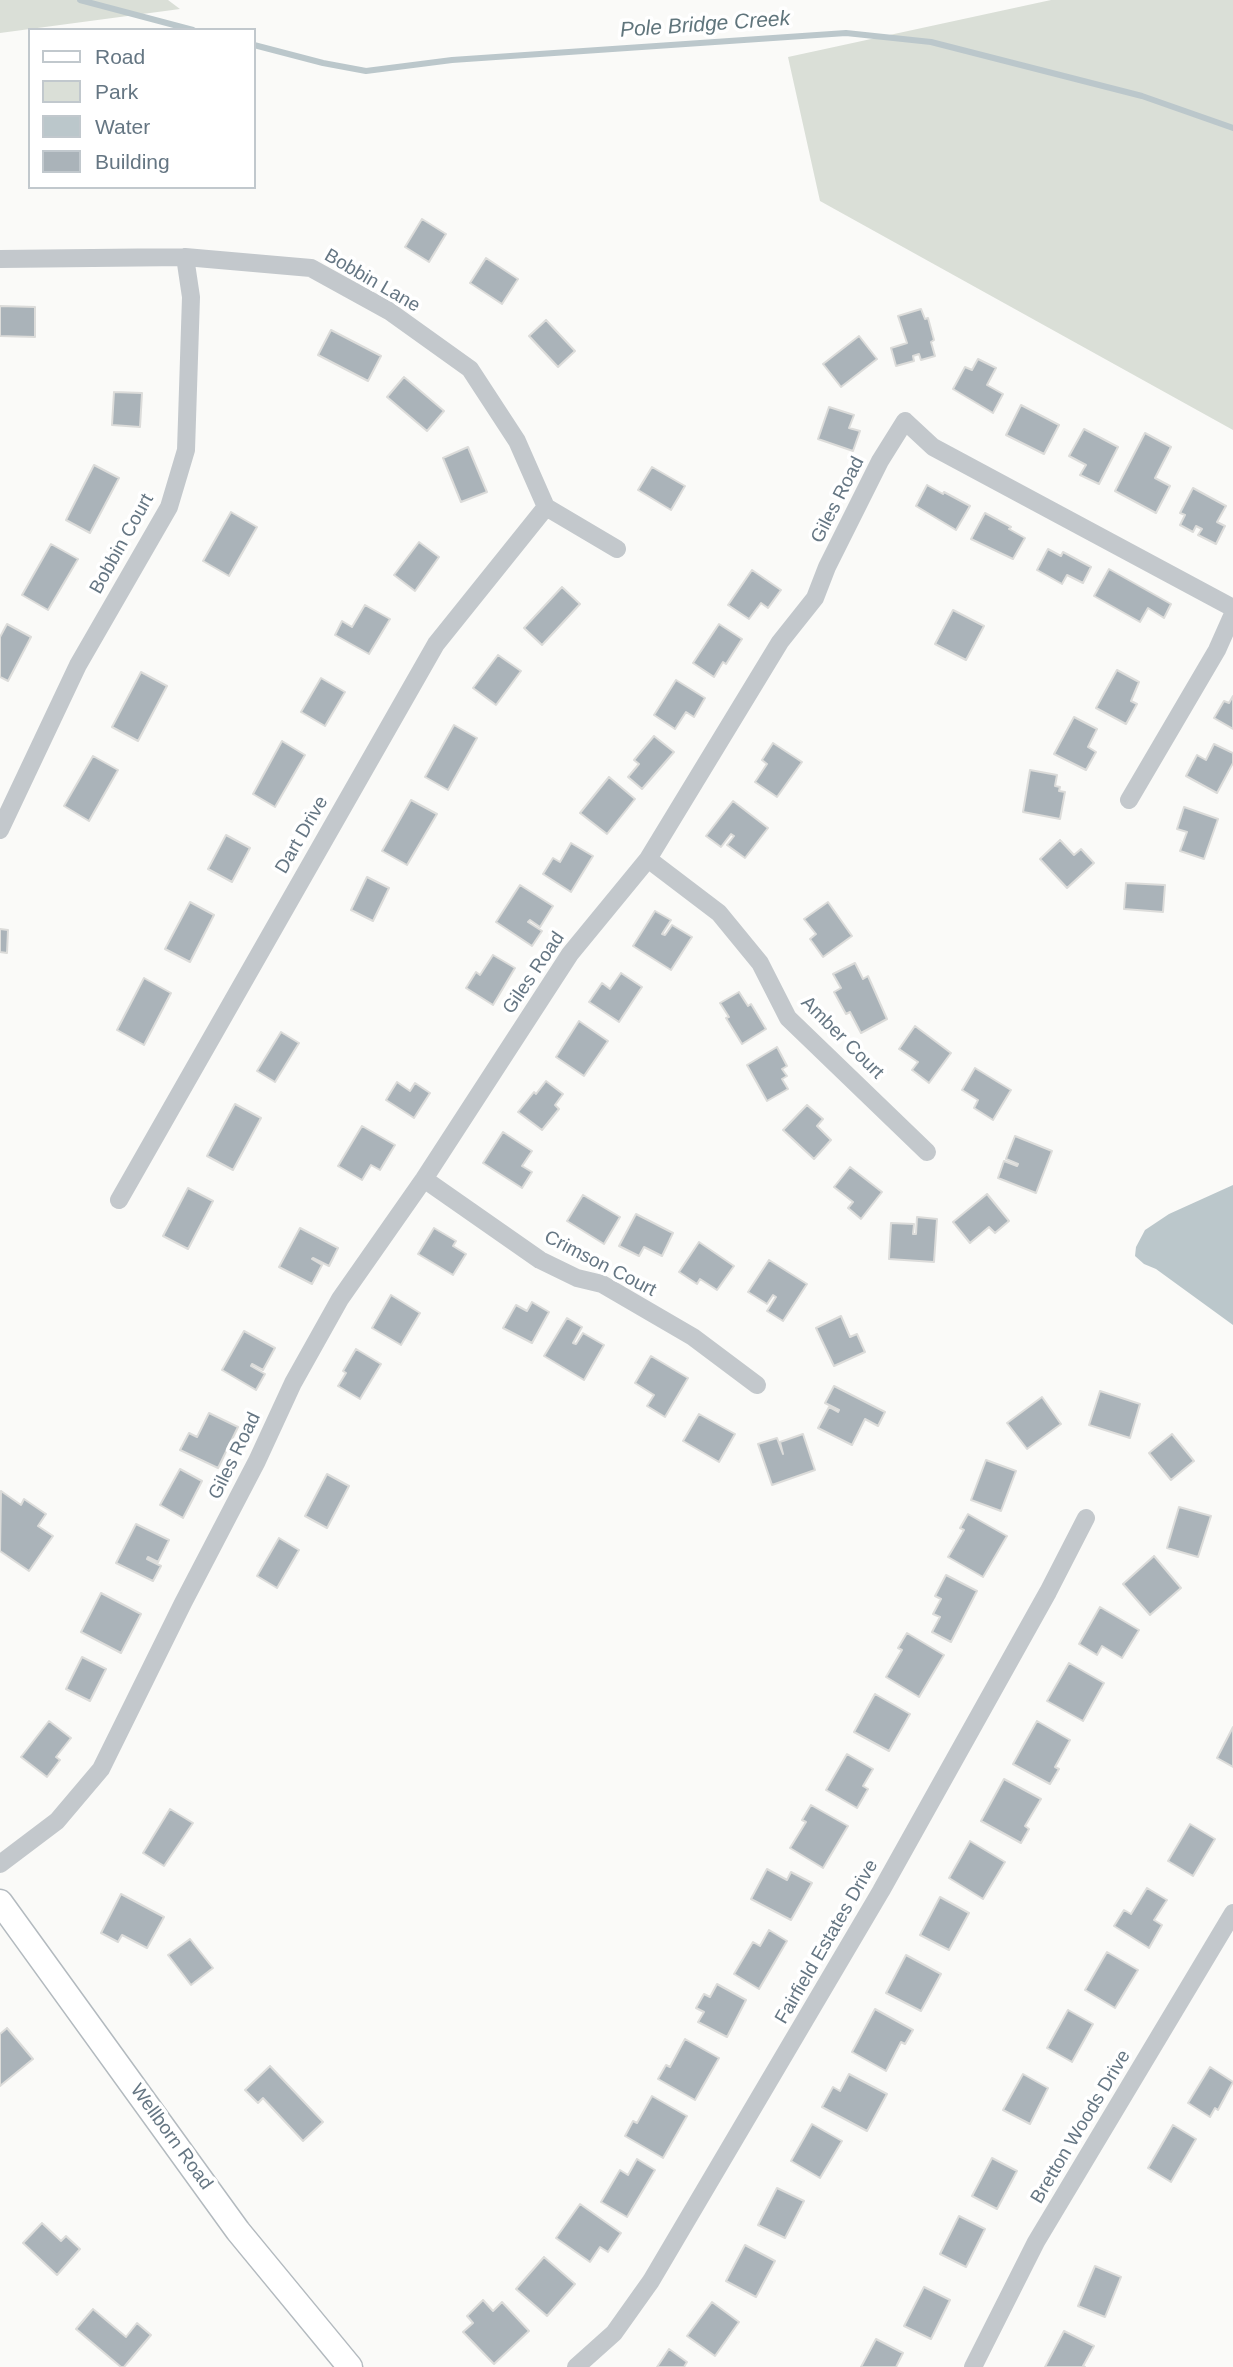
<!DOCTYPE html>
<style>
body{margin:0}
#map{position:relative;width:1233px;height:2367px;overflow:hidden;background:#fafaf8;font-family:Helvetica,sans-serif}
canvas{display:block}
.legend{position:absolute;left:28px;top:28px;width:228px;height:161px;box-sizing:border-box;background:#fff;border:2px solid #c1c8cd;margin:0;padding:9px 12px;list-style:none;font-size:21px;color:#657683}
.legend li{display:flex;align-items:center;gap:14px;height:35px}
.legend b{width:35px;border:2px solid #c1c8cd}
</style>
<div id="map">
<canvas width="1233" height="2367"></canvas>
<ul class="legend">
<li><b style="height:9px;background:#fff"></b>Road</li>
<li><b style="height:19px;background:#dadfd7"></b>Park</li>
<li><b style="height:19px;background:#bbc7cb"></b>Water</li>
<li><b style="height:19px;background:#aab3b9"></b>Building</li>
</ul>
</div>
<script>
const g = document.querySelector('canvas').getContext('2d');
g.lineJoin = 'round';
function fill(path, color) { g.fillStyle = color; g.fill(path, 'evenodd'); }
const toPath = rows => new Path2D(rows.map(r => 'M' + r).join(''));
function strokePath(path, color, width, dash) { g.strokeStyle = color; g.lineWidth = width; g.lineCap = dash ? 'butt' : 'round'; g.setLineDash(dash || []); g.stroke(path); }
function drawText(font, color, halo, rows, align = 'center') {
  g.font = font + ' Helvetica,sans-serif'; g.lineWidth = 7; g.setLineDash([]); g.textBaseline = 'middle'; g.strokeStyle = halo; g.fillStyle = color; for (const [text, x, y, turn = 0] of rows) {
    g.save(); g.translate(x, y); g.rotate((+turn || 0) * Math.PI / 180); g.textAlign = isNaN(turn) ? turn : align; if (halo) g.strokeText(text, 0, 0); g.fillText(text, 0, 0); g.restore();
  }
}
fill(toPath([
 [0,0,168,0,180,9,0,33],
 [1051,0,1233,0,1233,430,820,201,788,57]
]), '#dadfd7');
fill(toPath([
 [1233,1185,1233,1325,1156,1269,1144,1264,1135,1256,1136,1247,1145,1230,1169,1214]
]), '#bbc7cb');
strokePath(toPath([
 [80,0,193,30],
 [254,45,323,63,366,71,452,60,846,33,931,42,1142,96,1233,128]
]), '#bbc7cb', 6);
const building = toPath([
 [422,219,446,234,429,262,405,247,422,219],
 [486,258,518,279,502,304,470,283,486,258],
 [0,306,35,307,35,337,0,336,0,306],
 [921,309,925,319,928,318,934,340,931,342,935,356,921,360,919,354,913,356,914,361,896,366,891,348,907,343,898,316,921,309],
 [546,320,575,351,558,367,529,336,546,320],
 [331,330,381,356,368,381,318,355,331,330],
 [859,336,877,359,841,387,823,364,859,336],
 [978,359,996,368,987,385,1003,394,993,413,953,389,965,367,972,370,978,359],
 [404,377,444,411,427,431,387,397,404,377],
 [114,392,142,393,140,427,112,425,114,392],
 [1021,405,1059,425,1044,454,1006,435,1021,405],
 [829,407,854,415,849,428,860,431,853,451,818,439,829,407],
 [1084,429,1118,447,1099,484,1080,475,1086,465,1069,456,1084,429],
 [1145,433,1171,447,1155,478,1170,486,1156,513,1115,491,1145,433],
 [468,447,487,492,461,502,443,458,468,447],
 [94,465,119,478,90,533,66,520,94,465],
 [652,467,685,486,671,510,638,490,652,467],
 [927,485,943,494,944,492,970,506,956,530,916,506,927,485],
 [1193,488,1226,506,1217,522,1225,526,1216,544,1198,535,1202,529,1196,526,1193,532,1180,525,1185,515,1180,513,1193,488],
 [231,512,257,527,229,576,203,561,231,512],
 [985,513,1011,527,1009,529,1025,538,1013,559,971,539,985,513],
 [419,542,439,557,415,591,394,575,419,542],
 [51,544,78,559,48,610,22,595,51,544],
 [1048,549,1061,556,1063,552,1091,567,1083,583,1067,575,1062,584,1037,570,1048,549],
 [1109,569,1171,604,1164,618,1148,608,1140,622,1094,596,1109,569],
 [752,570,781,590,768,608,761,603,749,619,728,605,752,570],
 [562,587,580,604,542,645,524,628,562,587],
 [365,605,390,619,369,654,335,635,342,621,352,627,365,605],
 [953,610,984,626,966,660,935,644,953,610],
 [7,624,31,637,8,681,0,677,0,637,7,624],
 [719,624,742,639,726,664,723,662,714,677,693,663,719,624],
 [498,655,521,671,496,705,473,688,498,655],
 [1117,670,1139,682,1131,701,1137,704,1126,724,1096,708,1117,670],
 [141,672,167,686,138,741,112,727,141,672],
 [321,678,345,692,325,726,301,712,321,678],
 [676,680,705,698,694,717,686,712,675,729,654,715,676,680],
 [1233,696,1233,729,1214,718,1224,701,1229,703,1233,696],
 [1074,717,1097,729,1088,747,1096,752,1086,770,1054,754,1074,717],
 [454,725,477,738,448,790,425,777,454,725],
 [654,736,674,752,642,789,628,777,639,764,634,760,654,736],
 [282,741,305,755,275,807,253,794,282,741],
 [773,743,802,762,777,797,755,782,767,764,762,760,773,743],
 [1214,744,1233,753,1233,763,1217,793,1186,776,1197,755,1206,760,1214,744],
 [93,756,118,770,89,821,64,806,93,756],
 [1030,770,1057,775,1055,786,1060,787,1059,791,1065,792,1060,819,1023,812,1030,770],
 [609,777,635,799,607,834,580,813,609,777],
 [411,800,437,814,407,865,382,851,411,800],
 [733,801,768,828,745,858,727,845,734,836,731,834,721,847,706,836,733,801],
 [1184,807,1218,819,1204,859,1180,851,1187,832,1177,829,1184,807],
 [226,835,250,848,232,882,208,869,226,835],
 [1060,840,1074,855,1081,849,1094,863,1067,888,1040,859,1060,840],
 [571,843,593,856,571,892,543,874,553,858,560,862,571,843],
 [367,877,389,888,373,921,351,910,367,877],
 [1126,883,1165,885,1163,912,1124,909,1126,883],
 [520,885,553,906,540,927,530,920,528,922,542,931,532,946,496,922,520,885],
 [190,902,214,915,190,962,165,949,190,902],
 [828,902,852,936,823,957,810,939,816,934,804,919,828,902],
 [655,911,671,920,662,934,665,935,672,925,692,937,671,970,633,946,655,911],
 [0,929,8,930,7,953,0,952,0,929],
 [493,955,515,968,493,1005,466,988,476,972,480,975,493,955],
 [855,963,863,979,868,976,887,1019,861,1033,850,1012,846,1014,834,992,841,988,833,974,855,963],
 [621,973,642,987,619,1022,589,1002,602,983,610,989,621,973],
 [144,978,171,993,144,1045,117,1030,144,978],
 [739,992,748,1006,751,1004,766,1029,742,1044,726,1018,729,1017,720,1003,739,992],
 [579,1021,608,1041,584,1076,556,1057,579,1021],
 [915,1026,951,1053,929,1083,912,1070,918,1062,899,1049,915,1026],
 [281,1032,299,1043,275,1082,257,1071,281,1032],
 [777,1047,787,1066,782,1069,787,1076,782,1079,788,1089,767,1101,747,1065,777,1047],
 [975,1068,1011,1090,993,1120,974,1108,978,1100,962,1090,975,1068],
 [546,1081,563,1094,555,1105,559,1109,542,1130,518,1112,534,1092,536,1094,546,1081],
 [397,1082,410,1091,415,1083,430,1093,414,1118,386,1100,397,1082],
 [235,1104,261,1118,233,1170,207,1156,235,1104],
 [807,1105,823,1119,817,1126,831,1140,814,1159,783,1130,807,1105],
 [362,1126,395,1145,380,1170,371,1165,362,1180,338,1166,362,1126],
 [503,1132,532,1151,522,1166,532,1172,522,1188,483,1163,503,1132],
 [1015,1136,1052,1151,1036,1193,998,1178,1004,1161,1017,1166,1018,1164,1006,1159,1015,1136],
 [850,1167,882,1192,861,1219,848,1208,853,1202,834,1187,850,1167],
 [188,1188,213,1201,188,1249,163,1236,188,1188],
 [987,1194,1009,1221,995,1233,989,1227,970,1243,953,1222,987,1194],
 [583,1195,620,1217,604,1244,567,1221,583,1195],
 [636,1214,673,1233,662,1256,644,1247,639,1256,619,1246,636,1214],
 [917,1217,937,1219,934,1262,889,1259,891,1223,914,1224,913,1234,916,1234,917,1217],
 [300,1228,338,1248,329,1266,313,1258,312,1259,322,1265,312,1284,279,1267,300,1228],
 [434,1228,456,1241,453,1246,466,1254,453,1275,418,1254,434,1228],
 [699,1242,734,1266,717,1290,700,1279,697,1284,679,1272,699,1242],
 [769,1260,807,1284,783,1321,767,1311,776,1297,773,1295,767,1304,748,1292,769,1260],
 [391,1295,420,1313,401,1345,372,1328,391,1295],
 [532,1302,549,1312,532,1343,503,1328,516,1305,527,1311,532,1302],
 [841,1316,850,1337,857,1334,865,1352,834,1366,816,1328,841,1316],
 [567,1318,582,1327,573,1343,576,1344,583,1333,604,1345,584,1380,544,1356,567,1318],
 [244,1331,275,1348,263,1370,252,1364,251,1366,265,1374,256,1390,222,1370,244,1331],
 [356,1349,381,1364,360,1399,338,1386,346,1373,343,1371,356,1349],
 [651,1356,688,1378,665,1417,647,1406,654,1395,635,1383,651,1356],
 [834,1386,885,1412,878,1426,865,1419,852,1445,818,1428,829,1407,838,1412,839,1410,825,1403,834,1386],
 [1100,1391,1140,1404,1130,1438,1089,1425,1100,1391],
 [1042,1397,1061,1424,1027,1449,1007,1423,1042,1397],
 [209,1413,238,1427,218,1468,180,1450,189,1433,197,1437,209,1413],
 [699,1414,735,1434,719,1462,683,1441,699,1414],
 [803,1434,815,1470,772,1485,758,1444,777,1438,783,1454,780,1442,803,1434],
 [1172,1434,1194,1461,1171,1480,1149,1453,1172,1434],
 [986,1460,1016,1471,1001,1511,971,1500,986,1460],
 [180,1469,202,1481,183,1518,160,1505,180,1469],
 [327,1474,349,1486,327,1528,305,1516,327,1474],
 [1,1491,21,1505,24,1499,46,1514,38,1526,53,1536,29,1571,0,1551,1,1491],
 [1179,1507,1211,1516,1198,1557,1167,1548,1179,1507],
 [968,1514,1007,1536,983,1577,948,1557,964,1530,960,1528,968,1514],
 [136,1524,169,1540,158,1562,148,1557,147,1559,161,1566,153,1581,116,1563,136,1524],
 [279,1538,299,1550,277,1588,257,1576,279,1538],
 [1154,1556,1181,1588,1150,1615,1123,1584,1154,1556],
 [946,1575,977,1591,951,1642,932,1632,940,1617,933,1614,941,1599,935,1596,946,1575],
 [101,1593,141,1614,121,1653,81,1632,101,1593],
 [1100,1607,1139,1630,1122,1658,1102,1646,1097,1655,1079,1644,1100,1607],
 [907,1633,944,1655,919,1697,886,1677,902,1650,898,1648,907,1633],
 [82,1657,106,1669,90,1701,66,1689,82,1657],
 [1069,1663,1104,1683,1083,1721,1047,1701,1069,1663],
 [875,1694,910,1714,889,1751,854,1732,875,1694],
 [49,1721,71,1738,56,1757,60,1760,47,1777,21,1757,49,1721],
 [1037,1721,1070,1740,1055,1767,1059,1769,1050,1784,1013,1764,1037,1721],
 [1233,1727,1233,1767,1217,1758,1233,1727],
 [847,1754,873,1769,863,1786,868,1789,857,1808,826,1790,847,1754],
 [1004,1779,1041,1799,1025,1826,1029,1829,1021,1843,981,1821,1004,1779],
 [811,1805,848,1826,823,1868,790,1848,806,1822,802,1820,811,1805],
 [170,1809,193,1823,164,1866,143,1853,170,1809],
 [1190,1824,1215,1839,1193,1876,1168,1861,1190,1824],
 [970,1841,1005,1862,983,1899,949,1878,970,1841],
 [767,1869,787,1880,791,1872,812,1883,791,1920,751,1899,767,1869],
 [1147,1888,1167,1900,1154,1920,1162,1925,1149,1948,1114,1926,1124,1910,1131,1914,1147,1888],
 [121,1894,164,1917,147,1948,122,1935,118,1942,101,1933,121,1894],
 [940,1897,969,1913,949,1950,920,1935,940,1897],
 [769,1930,787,1941,759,1989,734,1974,753,1942,760,1946,769,1930],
 [190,1939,213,1968,191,1985,168,1955,190,1939],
 [1107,1952,1138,1970,1115,2008,1085,1990,1107,1952],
 [906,1955,941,1974,921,2011,886,1993,906,1955],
 [717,1984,746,2000,727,2037,698,2022,704,2012,696,2008,704,1994,710,1997,717,1984],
 [875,2009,913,2030,905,2044,901,2042,886,2071,852,2052,875,2009],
 [1068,2010,1093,2024,1072,2062,1047,2048,1068,2010],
 [7,2028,33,2059,0,2086,0,2034,7,2028],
 [685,2039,719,2058,695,2100,658,2079,666,2065,670,2067,685,2039],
 [270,2066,323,2122,303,2141,263,2098,258,2103,245,2090,270,2066],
 [1210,2067,1233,2082,1218,2110,1215,2108,1210,2117,1188,2103,1210,2067],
 [849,2074,887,2094,867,2131,822,2107,833,2087,840,2091,849,2074],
 [1023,2074,1048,2088,1030,2124,1003,2110,1023,2074],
 [652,2096,687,2116,663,2158,625,2136,633,2121,637,2123,652,2096],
 [812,2124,842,2141,820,2178,791,2161,812,2124],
 [1173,2125,1196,2139,1171,2182,1148,2168,1173,2125],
 [992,2158,1017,2171,997,2209,972,2196,992,2158],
 [637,2159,655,2170,627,2217,601,2202,620,2170,628,2175,637,2159],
 [777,2188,804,2201,785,2238,758,2225,777,2188],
 [580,2204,621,2233,608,2252,600,2247,590,2262,556,2238,580,2204],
 [959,2216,985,2229,966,2267,940,2254,959,2216],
 [42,2223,61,2241,66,2236,80,2249,57,2275,23,2243,42,2223],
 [745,2245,775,2261,756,2297,726,2281,745,2245],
 [544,2257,575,2284,547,2316,516,2289,544,2257],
 [1095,2266,1121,2277,1105,2317,1078,2306,1095,2266],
 [924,2287,950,2300,931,2339,904,2326,924,2287],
 [483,2300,493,2311,502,2302,529,2331,494,2364,463,2332,473,2323,467,2316,483,2300],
 [712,2302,739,2322,715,2356,687,2336,712,2302],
 [93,2309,126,2337,137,2323,151,2335,124,2367,121,2367,76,2329,93,2309],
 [1064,2331,1094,2346,1083,2366,1085,2367,1045,2367,1064,2331],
 [876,2339,903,2353,896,2367,861,2367,876,2339],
 [669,2349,687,2362,684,2367,657,2367,669,2349]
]);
fill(building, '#aab3b9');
strokePath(building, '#dcdcda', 2);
const secondary = toPath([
 [0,1902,238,2231,350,2367]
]);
strokePath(secondary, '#b3babf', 27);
strokePath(toPath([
 [0,259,185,257,311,268,389,311,470,369,517,441,546,507,617,549],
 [1129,800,1217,650,1233,614],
 [0,830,78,665,169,507,186,450,191,297,185,257],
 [648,859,719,913,760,963,788,1018,927,1152],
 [424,1179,540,1260,577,1278,602,1284,693,1337,757,1385],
 [119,1200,436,644,546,507],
 [0,1864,57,1821,101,1769,183,1603,257,1461,293,1383,340,1299,424,1179,570,954,648,859,780,642,815,598,827,567,880,461,905,421,933,447,1233,608],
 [576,2367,614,2333,651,2281,881,1891,1048,1592,1086,1518],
 [973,2367,1036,2242,1233,1913]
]), '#c3c8cc', 18);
strokePath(secondary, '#fff', 24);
drawText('19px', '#657683', '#fff', [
 ["Bobbin Lane",372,281,30],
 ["Giles Road",838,500,-63],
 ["Bobbin Court",122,544,-61],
 ["Dart Drive",302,835,-60],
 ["Giles Road",534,973,-56],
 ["Amber Court",842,1038,45],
 ["Crimson Court",600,1264,27],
 ["Giles Road",235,1456,-64],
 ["Fairfield Estates Drive",827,1942,-60],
 ["Bretton Woods Drive",1081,2127,-59],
 ["Wellborn Road",171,2137,54]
]);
drawText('italic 21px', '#60757c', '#fff', [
 ["Pole Bridge Creek",705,25,-4]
]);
</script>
